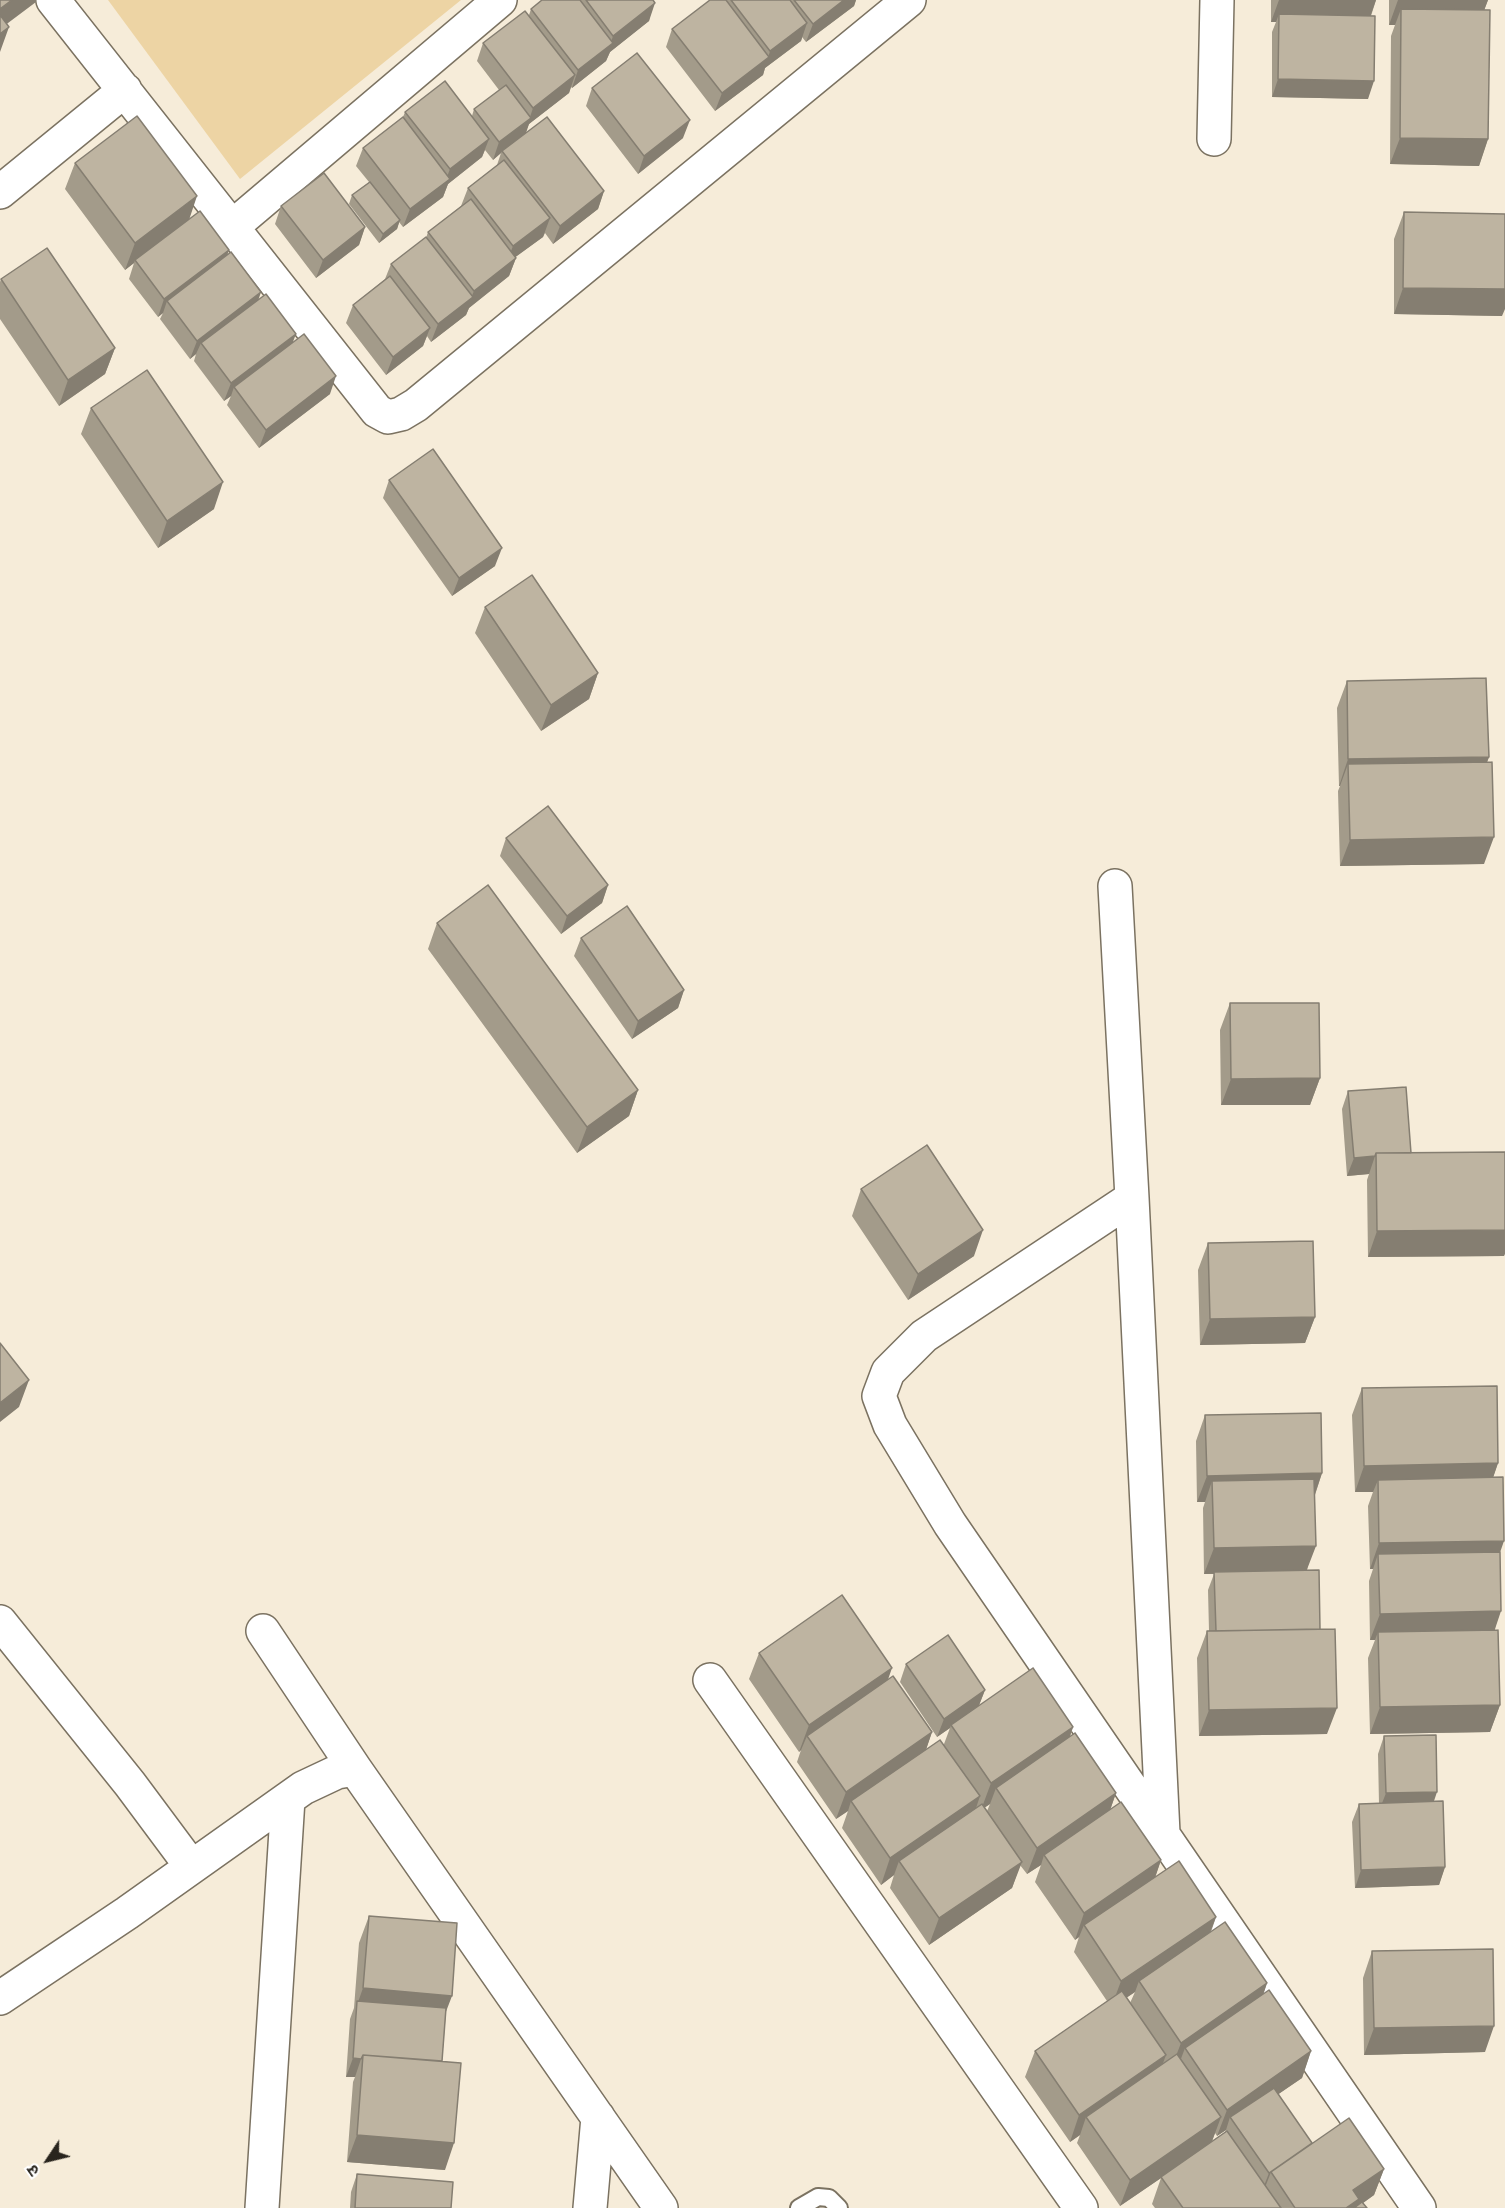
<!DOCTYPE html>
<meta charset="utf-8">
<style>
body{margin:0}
#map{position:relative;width:1505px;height:2208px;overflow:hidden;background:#f6ecd9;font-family:"Fira Sans","Noto Sans Devanagari",sans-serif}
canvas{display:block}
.north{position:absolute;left:18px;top:2130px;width:60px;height:60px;-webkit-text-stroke:4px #fff;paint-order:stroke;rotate:235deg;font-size:16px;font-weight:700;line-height:24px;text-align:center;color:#28241d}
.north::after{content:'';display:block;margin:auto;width:21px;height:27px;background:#28241d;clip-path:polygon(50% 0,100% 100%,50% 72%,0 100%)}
</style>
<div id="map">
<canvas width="1505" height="2208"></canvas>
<div class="north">उ</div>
</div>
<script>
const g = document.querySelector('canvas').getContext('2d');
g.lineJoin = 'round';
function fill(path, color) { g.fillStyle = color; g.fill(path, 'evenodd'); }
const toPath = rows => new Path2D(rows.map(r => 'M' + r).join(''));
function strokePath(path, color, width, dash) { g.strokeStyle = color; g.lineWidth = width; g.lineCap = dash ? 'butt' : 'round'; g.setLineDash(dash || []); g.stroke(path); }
fill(toPath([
 [108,0,461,0,240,179]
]), '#edd4a4');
const service = toPath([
 [799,2208,818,2197,829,2198,839,2208]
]);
const minor = toPath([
 [53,0,377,411,388,417,401,414,416,405,909,0],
 [1214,139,1217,0],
 [0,192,125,90],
 [232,227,500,0],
 [1115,886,1132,1198,1163,1833],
 [1132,1198,924,1336,888,1372,879,1396,890,1425,950,1524,1419,2208],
 [0,1622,130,1784,191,1866],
 [263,1631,355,1769,661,2208],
 [710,1680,1081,2208],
 [0,1998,127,1913,303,1788,337,1772,355,1769],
 [262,2208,288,1799],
 [590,2208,598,2117]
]);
strokePath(service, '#7b7261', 20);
strokePath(minor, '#7b7261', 36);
strokePath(service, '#fff', 16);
strokePath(minor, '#fff', 33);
fill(toPath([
 [542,0,653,0,649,21,610,52,606,61,572,88,571,87,569,93,529,124,525,133,604,191,598,209,553,244,545,233,543,237,515,257,516,258,509,276,469,308,466,315,431,342,427,336,423,346,386,375,346,323,353,305,385,279,391,264,426,238,428,232,461,206,468,188,497,165,501,153,493,160,485,150,482,157,448,184,443,197,403,227,399,222,397,229,379,243,349,204,352,195,369,182,356,166,363,148,403,117,405,112,472,116,474,109,499,90,477,61,483,43,529,15,531,9],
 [710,0,856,0,854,6,806,42,802,37,801,41,765,68,763,75,715,111,666,47,672,29],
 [1271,0,1376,0,1371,16,1368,99,1272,97,1272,32,1276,22,1271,22],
 [1389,0,1488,0,1484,10,1488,139,1479,166,1390,164,1391,36,1395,25,1389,25],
 [592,88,683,138,638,174,586,106],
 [75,163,189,220,229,250,227,256,259,300,293,343,330,394,259,448,227,405,231,396,224,401,194,361,196,354,190,359,160,319,163,313,158,317,129,279,134,263,125,270,65,189],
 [281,206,365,227,359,245,316,278,275,224],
 [1404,212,1502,316,1394,314,1394,239],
 [1,279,115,348,105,374,59,406,0,319,0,282],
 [91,408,214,509,158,548,81,434],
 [389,480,495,566,452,596,383,498],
 [485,607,598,673,589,699,541,731,475,633],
 [1347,681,1489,757,1487,762,1484,864,1340,866,1338,791,1340,786,1339,786,1337,708],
 [506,838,608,885,602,903,561,934,500,856],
 [437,923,638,1090,629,1116,577,1153,428,949],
 [581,938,684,990,678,1008,632,1039,574,956],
 [1230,1003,1320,1078,1310,1105,1221,1105,1220,1030],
 [1348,1091,1411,1153,1504,1256,1368,1257,1367,1180,1369,1174,1347,1176,1342,1109],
 [861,1189,974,1256,908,1300,852,1216],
 [1208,1243,1315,1317,1305,1343,1200,1345,1198,1270],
 [1362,1388,1498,1463,1493,1477,1500,1553,1495,1630,1500,1705,1490,1732,1370,1734,1368,1658,1375,1640,1370,1640,1369,1581,1373,1569,1370,1569,1368,1506,1373,1492,1355,1492,1352,1415],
 [1205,1415,1322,1473,1315,1495,1307,1571,1320,1629,1327,1734,1199,1736,1197,1658,1207,1631,1209,1631,1208,1590,1214,1574,1204,1574,1203,1508,1205,1502,1197,1502,1196,1441],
 [759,1653,888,1679,932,1732,926,1749,944,1744,950,1728,937,1737,900,1682,906,1664,985,1690,979,1705,1073,1727,1070,1737,1116,1793,1110,1810,1161,1860,1155,1877,1216,1917,1211,1932,1267,1983,1263,1995,1311,2051,1302,2078,1278,2094,1312,2143,1384,2169,1374,2195,1363,2203,1367,2208,1155,2208,1152,2204,1161,2178,1120,2206,1077,2143,1080,2135,1070,2142,1025,2077,1035,2051,1107,2001,1074,1952,1079,1937,1075,1940,1035,1882,1041,1865,1027,1874,1020,1865,1012,1888,929,1945,890,1888,894,1875,881,1885,842,1828,848,1811,836,1819,797,1762,801,1750,799,1752,749,1679],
 [990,1804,987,1811,984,1808],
 [1135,1992,1130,2003,1126,1998],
 [1226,2130,1225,2132,1212,2141,1215,2133,1217,2136],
 [1384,1736,1434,1801,1445,1867,1439,1885,1355,1888,1352,1822,1359,1804,1379,1804,1378,1754],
 [369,1916,446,2012,442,2061,445,2170,347,2162,353,2082,355,2077,346,2077,350,2019,354,2008,359,1943],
 [1372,1951,1485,2052,1364,2055,1363,1978],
 [357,2174,451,2208,350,2208,351,2192]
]), '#a39b8a');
fill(toPath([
 [12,0,36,0,36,2,0,29,0,9],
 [844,0,856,0,854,6,806,42,813,24],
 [1279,0,1376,0,1368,23,1279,14,1276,22,1271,22],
 [1398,0,1488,0,1478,27,1401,9,1395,25,1389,25],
 [655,3,649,21,610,52,606,61,572,88,578,70,610,45,613,36],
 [807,23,801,41,765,68,763,75,715,111,722,93,768,58,770,51],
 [9,27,0,52,0,34],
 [575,75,569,93,529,124,525,136,502,151,501,153,493,160,499,142,529,120,533,108],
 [1278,79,1374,81,1368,99,1272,97],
 [690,120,683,138,638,174,644,156],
 [1400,138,1488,139,1479,166,1390,164],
 [489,139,482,157,448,184,443,197,403,227,410,209,445,182,450,169],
 [604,191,598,209,553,244,560,226],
 [197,196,188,223,135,260,134,263,125,270,135,243],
 [550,218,543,237,506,264,513,246],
 [400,220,397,229,379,243,383,234],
 [365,227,359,245,316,278,323,260],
 [229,250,222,268,167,301,163,313,158,317,164,299],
 [516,258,509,276,469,308,466,315,431,342,438,324,471,298,474,291],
 [1403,288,1505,289,1505,309,1502,316,1394,314],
 [261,292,255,310,201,343,196,354,190,359,197,341],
 [430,328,423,346,386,375,393,357],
 [296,334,289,352,234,387,231,396,224,401,231,383],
 [115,348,105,374,59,406,68,380],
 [336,376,330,394,259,448,266,430],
 [223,482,214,509,158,548,167,521],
 [502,548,495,566,452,596,459,578],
 [598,673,589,699,541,731,551,705],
 [1489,757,1479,783,1348,764,1340,786,1339,786,1348,759],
 [1494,837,1484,864,1340,866,1350,840],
 [608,885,602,903,561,934,567,916],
 [684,990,678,1008,632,1039,638,1021],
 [1320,1078,1310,1105,1221,1105,1231,1079],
 [638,1090,629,1116,577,1153,587,1127],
 [1375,1156,1369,1174,1347,1176,1354,1158],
 [983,1230,974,1256,908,1300,918,1274],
 [1505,1230,1505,1254,1504,1256,1368,1257,1377,1231],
 [1315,1317,1305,1343,1200,1345,1210,1319],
 [29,1380,19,1407,0,1422,0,1403],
 [1498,1463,1489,1490,1378,1480,1373,1492,1355,1492,1364,1466],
 [1322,1473,1313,1500,1212,1481,1205,1502,1197,1502,1207,1476],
 [1504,1541,1495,1567,1378,1554,1373,1569,1370,1569,1379,1543],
 [1316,1546,1306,1572,1204,1574,1214,1548],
 [1501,1611,1492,1638,1378,1632,1375,1640,1370,1640,1380,1614],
 [892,1668,883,1694,807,1736,801,1750,799,1752,809,1725],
 [985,1690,978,1708,951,1725,950,1728,937,1737,944,1719],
 [1500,1705,1490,1732,1370,1734,1380,1707],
 [1337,1708,1327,1734,1199,1736,1209,1710],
 [1073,1727,1064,1753,996,1788,990,1804,981,1810,991,1783],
 [932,1732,923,1759,851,1801,848,1811,836,1819,846,1792],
 [1437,1792,1431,1810,1379,1811,1386,1793],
 [1116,1793,1107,1819,1044,1855,1041,1865,1027,1874,1037,1848],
 [980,1796,971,1823,899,1861,894,1875,881,1885,890,1858],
 [1161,1860,1152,1887,1084,1925,1079,1937,1075,1940,1084,1913],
 [1022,1862,1012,1888,929,1945,939,1918],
 [1445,1867,1439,1885,1355,1888,1361,1870],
 [1216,1917,1206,1943,1139,1981,1135,1992,1111,2008,1121,1981],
 [1267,1983,1258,2010,1185,2048,1179,2064,1171,2069,1181,2043],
 [363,1988,452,1996,442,2022,356,2008],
 [1494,2026,1485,2052,1364,2055,1374,2028],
 [1311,2051,1302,2078,1235,2124,1230,2117,1226,2130,1217,2136,1227,2110],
 [1166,2055,1156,2082,1086,2117,1080,2135,1070,2142,1079,2115],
 [353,2058,361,2059,355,2077,346,2077],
 [1221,2117,1211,2144,1120,2206,1130,2180],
 [357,2135,454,2143,445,2170,347,2162],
 [1384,2169,1374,2195,1356,2208,1346,2208,1353,2190],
 [1271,2172,1264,2190,1262,2191,1269,2173]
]), '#857e71');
const building = toPath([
 [0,0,12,0,0,9,0,0],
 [542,0,580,0,613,43,578,70,531,9,542,0],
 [586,0,653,0,655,3,613,36,586,0],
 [710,0,726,0,769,57,722,93,672,29,710,0],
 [731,0,790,0,807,23,770,51,731,0],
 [794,0,844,0,813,24,794,0],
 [1401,9,1490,10,1488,139,1400,138,1401,9],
 [525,11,575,75,533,108,483,43,525,11],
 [1279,14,1375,16,1374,81,1278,79,1279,14],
 [0,15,9,27,0,34,0,15],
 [637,53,690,120,644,156,592,88,637,53],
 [445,81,489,139,450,169,405,112,445,81],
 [506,85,531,118,499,142,474,109,506,85],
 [137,116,197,196,135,243,75,163,137,116],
 [403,117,450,179,410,209,363,148,403,117],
 [547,117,604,191,560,226,502,151,547,117],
 [504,160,550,218,513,246,468,188,504,160],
 [324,173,365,227,323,260,281,206,324,173],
 [370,182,400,220,383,234,352,195,370,182],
 [471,199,516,258,474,291,428,232,471,199],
 [200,211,229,250,164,299,135,260,200,211],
 [1404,212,1505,214,1505,289,1403,288,1404,212],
 [426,237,473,297,438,324,391,264,426,237],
 [47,248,115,348,68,380,1,279,47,248],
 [231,252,261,292,197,341,167,301,231,252],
 [390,276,430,328,393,357,353,305,390,276],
 [266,294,296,334,231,383,201,343,266,294],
 [304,334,336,376,266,430,234,387,304,334],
 [147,370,223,482,167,521,91,408,147,370],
 [433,449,502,548,459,578,389,480,433,449],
 [532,575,598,673,551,705,485,607,532,575],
 [1486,678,1489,757,1348,759,1347,681,1486,678],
 [1492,762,1494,837,1350,840,1348,764,1492,762],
 [548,806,608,885,567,916,506,838,548,806],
 [488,885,638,1090,587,1127,437,923,488,885],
 [627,906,684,990,638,1021,581,938,627,906],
 [1230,1003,1319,1003,1320,1078,1231,1079,1230,1003],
 [1406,1087,1411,1153,1376,1153,1375,1156,1354,1158,1348,1091,1406,1087],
 [927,1145,983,1230,918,1274,861,1189,927,1145],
 [1505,1152,1505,1230,1377,1231,1376,1153,1505,1152],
 [1313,1241,1315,1317,1210,1319,1208,1243,1313,1241],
 [0,1343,29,1380,0,1403,0,1343],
 [1497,1386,1498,1463,1364,1466,1362,1388,1497,1386],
 [1321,1413,1322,1473,1207,1476,1205,1415,1321,1413],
 [1503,1477,1504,1541,1379,1543,1378,1480,1503,1477],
 [1314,1479,1316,1546,1214,1548,1212,1481,1314,1479],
 [1500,1552,1501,1611,1380,1614,1378,1554,1500,1552],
 [1319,1570,1320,1629,1216,1631,1214,1572,1319,1570],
 [842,1595,892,1668,809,1725,759,1653,842,1595],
 [1335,1629,1337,1708,1209,1710,1207,1631,1335,1629],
 [1498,1630,1500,1705,1380,1707,1378,1632,1498,1630],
 [948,1635,985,1690,944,1719,906,1664,948,1635],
 [1033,1668,1073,1727,991,1783,951,1725,1033,1668],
 [893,1676,932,1732,846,1792,807,1736,893,1676],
 [1075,1733,1116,1793,1037,1848,996,1788,1075,1733],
 [1436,1735,1437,1792,1386,1793,1384,1736,1436,1735],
 [940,1740,980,1796,890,1858,851,1801,940,1740],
 [1443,1801,1445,1867,1361,1870,1359,1804,1443,1801],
 [1121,1802,1161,1860,1084,1913,1044,1855,1121,1802],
 [982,1804,1022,1862,939,1918,899,1861,982,1804],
 [1179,1861,1216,1917,1121,1981,1084,1925,1179,1861],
 [369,1916,457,1923,452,1996,363,1988,369,1916],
 [1225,1922,1267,1983,1181,2043,1139,1981,1225,1922],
 [1493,1949,1494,2026,1374,2028,1372,1951,1493,1949],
 [1269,1990,1311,2051,1227,2110,1185,2048,1269,1990],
 [1122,1991,1166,2055,1079,2115,1035,2051,1122,1991],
 [357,2001,446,2008,442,2061,363,2055,361,2059,353,2058,357,2001],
 [1177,2054,1221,2117,1130,2180,1086,2117,1177,2054],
 [363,2055,461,2063,454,2143,357,2135,363,2055],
 [1274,2088,1312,2143,1269,2173,1230,2117,1274,2088],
 [1349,2118,1384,2169,1353,2190,1359,2199,1346,2208,1295,2208,1271,2172,1349,2118],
 [1227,2131,1281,2208,1183,2208,1161,2177,1227,2131],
 [357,2174,453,2182,451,2208,355,2208,357,2174],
 [1362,2202,1367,2208,1354,2208,1362,2202]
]);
fill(building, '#beb4a1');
strokePath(building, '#857e71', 1.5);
</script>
